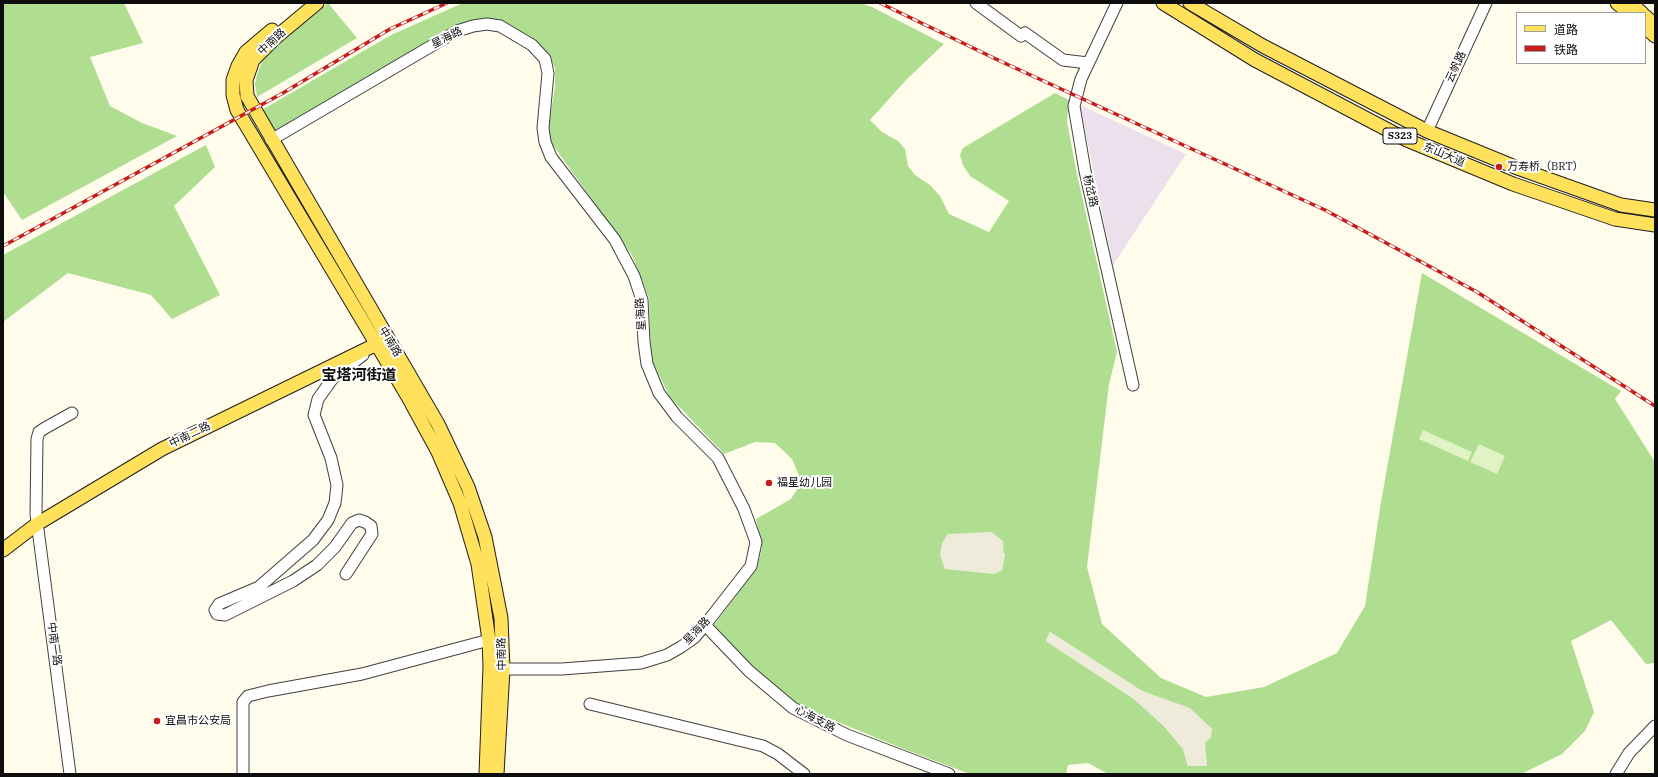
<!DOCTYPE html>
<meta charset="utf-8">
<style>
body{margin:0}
#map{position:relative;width:1658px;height:777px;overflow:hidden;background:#fffcec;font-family:"IBM Plex Serif","Noto Sans SC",serif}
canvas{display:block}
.frame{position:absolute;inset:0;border:4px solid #0d0d0d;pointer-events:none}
.legend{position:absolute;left:1516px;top:12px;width:130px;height:52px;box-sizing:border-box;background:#fff;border:1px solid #9e9e9e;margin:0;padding:5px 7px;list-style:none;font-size:12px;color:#0d0d0d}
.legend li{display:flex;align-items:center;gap:8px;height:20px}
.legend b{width:20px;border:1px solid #9e9e9e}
</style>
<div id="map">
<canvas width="1658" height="777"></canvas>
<div class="frame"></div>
<ul class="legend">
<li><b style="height:5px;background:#ffe15c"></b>道路</li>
<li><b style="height:5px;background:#c71c1a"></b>铁路</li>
</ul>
</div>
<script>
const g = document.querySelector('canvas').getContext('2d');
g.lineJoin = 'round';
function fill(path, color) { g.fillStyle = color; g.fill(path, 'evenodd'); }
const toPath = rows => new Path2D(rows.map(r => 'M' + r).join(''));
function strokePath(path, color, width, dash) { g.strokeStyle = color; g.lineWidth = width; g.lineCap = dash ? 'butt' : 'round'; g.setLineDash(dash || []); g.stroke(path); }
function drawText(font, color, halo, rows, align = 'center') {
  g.font = font + ' "IBM Plex Serif","Noto Sans SC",serif'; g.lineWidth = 4; g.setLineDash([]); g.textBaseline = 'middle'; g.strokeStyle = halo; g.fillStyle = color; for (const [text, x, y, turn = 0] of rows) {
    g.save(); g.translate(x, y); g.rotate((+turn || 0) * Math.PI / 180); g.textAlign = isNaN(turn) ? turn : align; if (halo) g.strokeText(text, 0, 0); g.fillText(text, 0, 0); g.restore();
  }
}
fill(toPath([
 [1080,105,1186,154,1113,265]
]), '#ece0ec');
fill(toPath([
 [3,3,124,3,143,43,90,57,110,106,142,123,177,136,22,220,3,192],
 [328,3,357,38,257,97,255,84,257,75,261,64,266,55],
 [463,3,860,3,872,7,944,44,907,79,870,120,882,132,898,141,905,149,908,166,915,175,930,185,940,196,949,214,989,232,1009,201,970,176,963,165,960,155,963,148,1055,93,1069,100,1067,122,1077,174,1117,352,1109,384,1087,567,1102,624,1161,678,1206,697,1264,687,1337,653,1365,606,1381,502,1422,273,1621,391,1615,399,1655,462,1655,663,1646,664,1611,620,1571,641,1594,712,1585,731,1562,754,1521,774,1108,774,1088,763,1068,765,1066,774,970,774,901,748,797,705,753,668,714,625,757,568,762,548,756,519,791,499,798,488,800,478,792,459,775,443,755,442,724,454,670,397,651,359,649,298,632,255,552,144,548,130,555,87,555,68,549,56,537,42,509,25,493,19,482,19,464,23,275,136,260,111,391,35],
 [1005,553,1002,570,955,570],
 [1050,632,1142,691,1158,697,1205,724,1212,729,1205,742,1188,766,1183,749,1164,726,1134,699,1046,641],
 [206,145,215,167,174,206,220,295,172,319,151,295,68,273,3,322,3,255]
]), '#afde91');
fill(toPath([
 [1423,430,1472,452,1468,461,1419,439],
 [1479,444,1505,456,1497,474,1470,462]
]), '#e1f3c5');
fill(toPath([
 [991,532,1003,541,1004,561,1002,570,999,572,994,574,945,569,940,555,942,543,948,534],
 [1050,632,1142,691,1190,708,1212,729,1211,737,1205,743,1207,766,1188,766,1183,749,1164,726,1134,699,1046,641]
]), '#efebdb');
const minor = toPath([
 [976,3,1021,36,1025,33,1063,60,1088,63],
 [1117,3,1081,79,1074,106,1085,171,1133,385],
 [1427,131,1486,3],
 [271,140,457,31,473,26,487,24,500,26,532,45,545,59,548,73,543,128,545,142,551,157,615,240,634,276,642,300,644,342,647,364,659,393,677,417,718,458,744,509,756,542,751,566,705,625,694,638,681,647,667,655,641,663,562,669,503,669],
 [346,574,372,534,371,526,365,522,359,520,352,523,335,547,317,565,293,581,225,615,217,614,215,610,219,604,259,587,313,540,328,520,335,503,337,485,331,458,314,415,318,399,333,378,363,355],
 [705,625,749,671,793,708,847,735,949,774],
 [590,704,763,746,778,754,804,774],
 [70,774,36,514,37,439,39,432,45,428,72,413],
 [243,774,243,702,248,696,268,691,362,674,489,640],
 [1616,774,1629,753,1655,726]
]);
const major = toPath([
 [317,3,275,38,253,60,246,80,247,96,438,424,468,487,485,537,501,618,503,669,497,774],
 [1163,3,1255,60,1407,140,1513,184,1615,219,1655,225],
 [1190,3,1263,46,1427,131,1520,169,1621,205,1655,210],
 [1617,3,1629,13],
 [1630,3,1642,13],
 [1645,16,1655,25],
 [1645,27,1655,36],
 [272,30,246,52,238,66,233,80,233,95,237,110,408,397,438,452,460,503,478,564,489,640,490,666,486,774],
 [3,550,37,524,162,449,383,341]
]);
strokePath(minor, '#404040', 13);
strokePath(major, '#1e1e1e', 15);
strokePath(minor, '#fff', 11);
strokePath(major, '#ffe15c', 13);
const rail = toPath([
 [880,3,1000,61,1325,210,1477,292,1655,406],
 [3,246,283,93,390,29,447,3]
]);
strokePath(rail, '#c71c1a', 3.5);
strokePath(rail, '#fff', 2, [6]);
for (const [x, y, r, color] of [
 [1499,167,4,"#c71c1a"],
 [769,483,4,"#c71c1a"],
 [157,721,4,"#c71c1a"]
]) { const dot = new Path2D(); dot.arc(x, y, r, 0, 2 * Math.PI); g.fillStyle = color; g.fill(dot); strokePath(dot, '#fff', 1.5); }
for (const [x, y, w] of [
 [1400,136,34]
]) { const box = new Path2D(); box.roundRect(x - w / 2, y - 8, w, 16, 3); g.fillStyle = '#fff'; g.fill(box); strokePath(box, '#0d0d0d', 1); }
drawText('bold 10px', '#0d0d0d', null, [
 ["S323",1400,136]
]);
drawText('11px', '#0d0d0d', '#fff', [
 ["星海路",447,38,-27],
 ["中南路",272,42,-43],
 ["云帆路",1456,67,-65],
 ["东山大道",1444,155,23],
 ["杨岔路",1090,191,77],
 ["星海路",641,314,-95],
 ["中南路",390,342,59],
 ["中南二路",190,435,-26],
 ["星海路",697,631,-46],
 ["中南一路",54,644,82],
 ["中南路",502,654,-91],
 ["心海支路",815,719,28]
]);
drawText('11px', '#0d0d0d', '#fff', [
 ["万寿桥（BRT）",1507,167],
 ["福星幼儿园",777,483],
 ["宜昌市公安局",165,721]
], 'left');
drawText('bold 15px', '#0d0d0d', '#fff', [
 ["宝塔河街道",359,376]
]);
</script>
